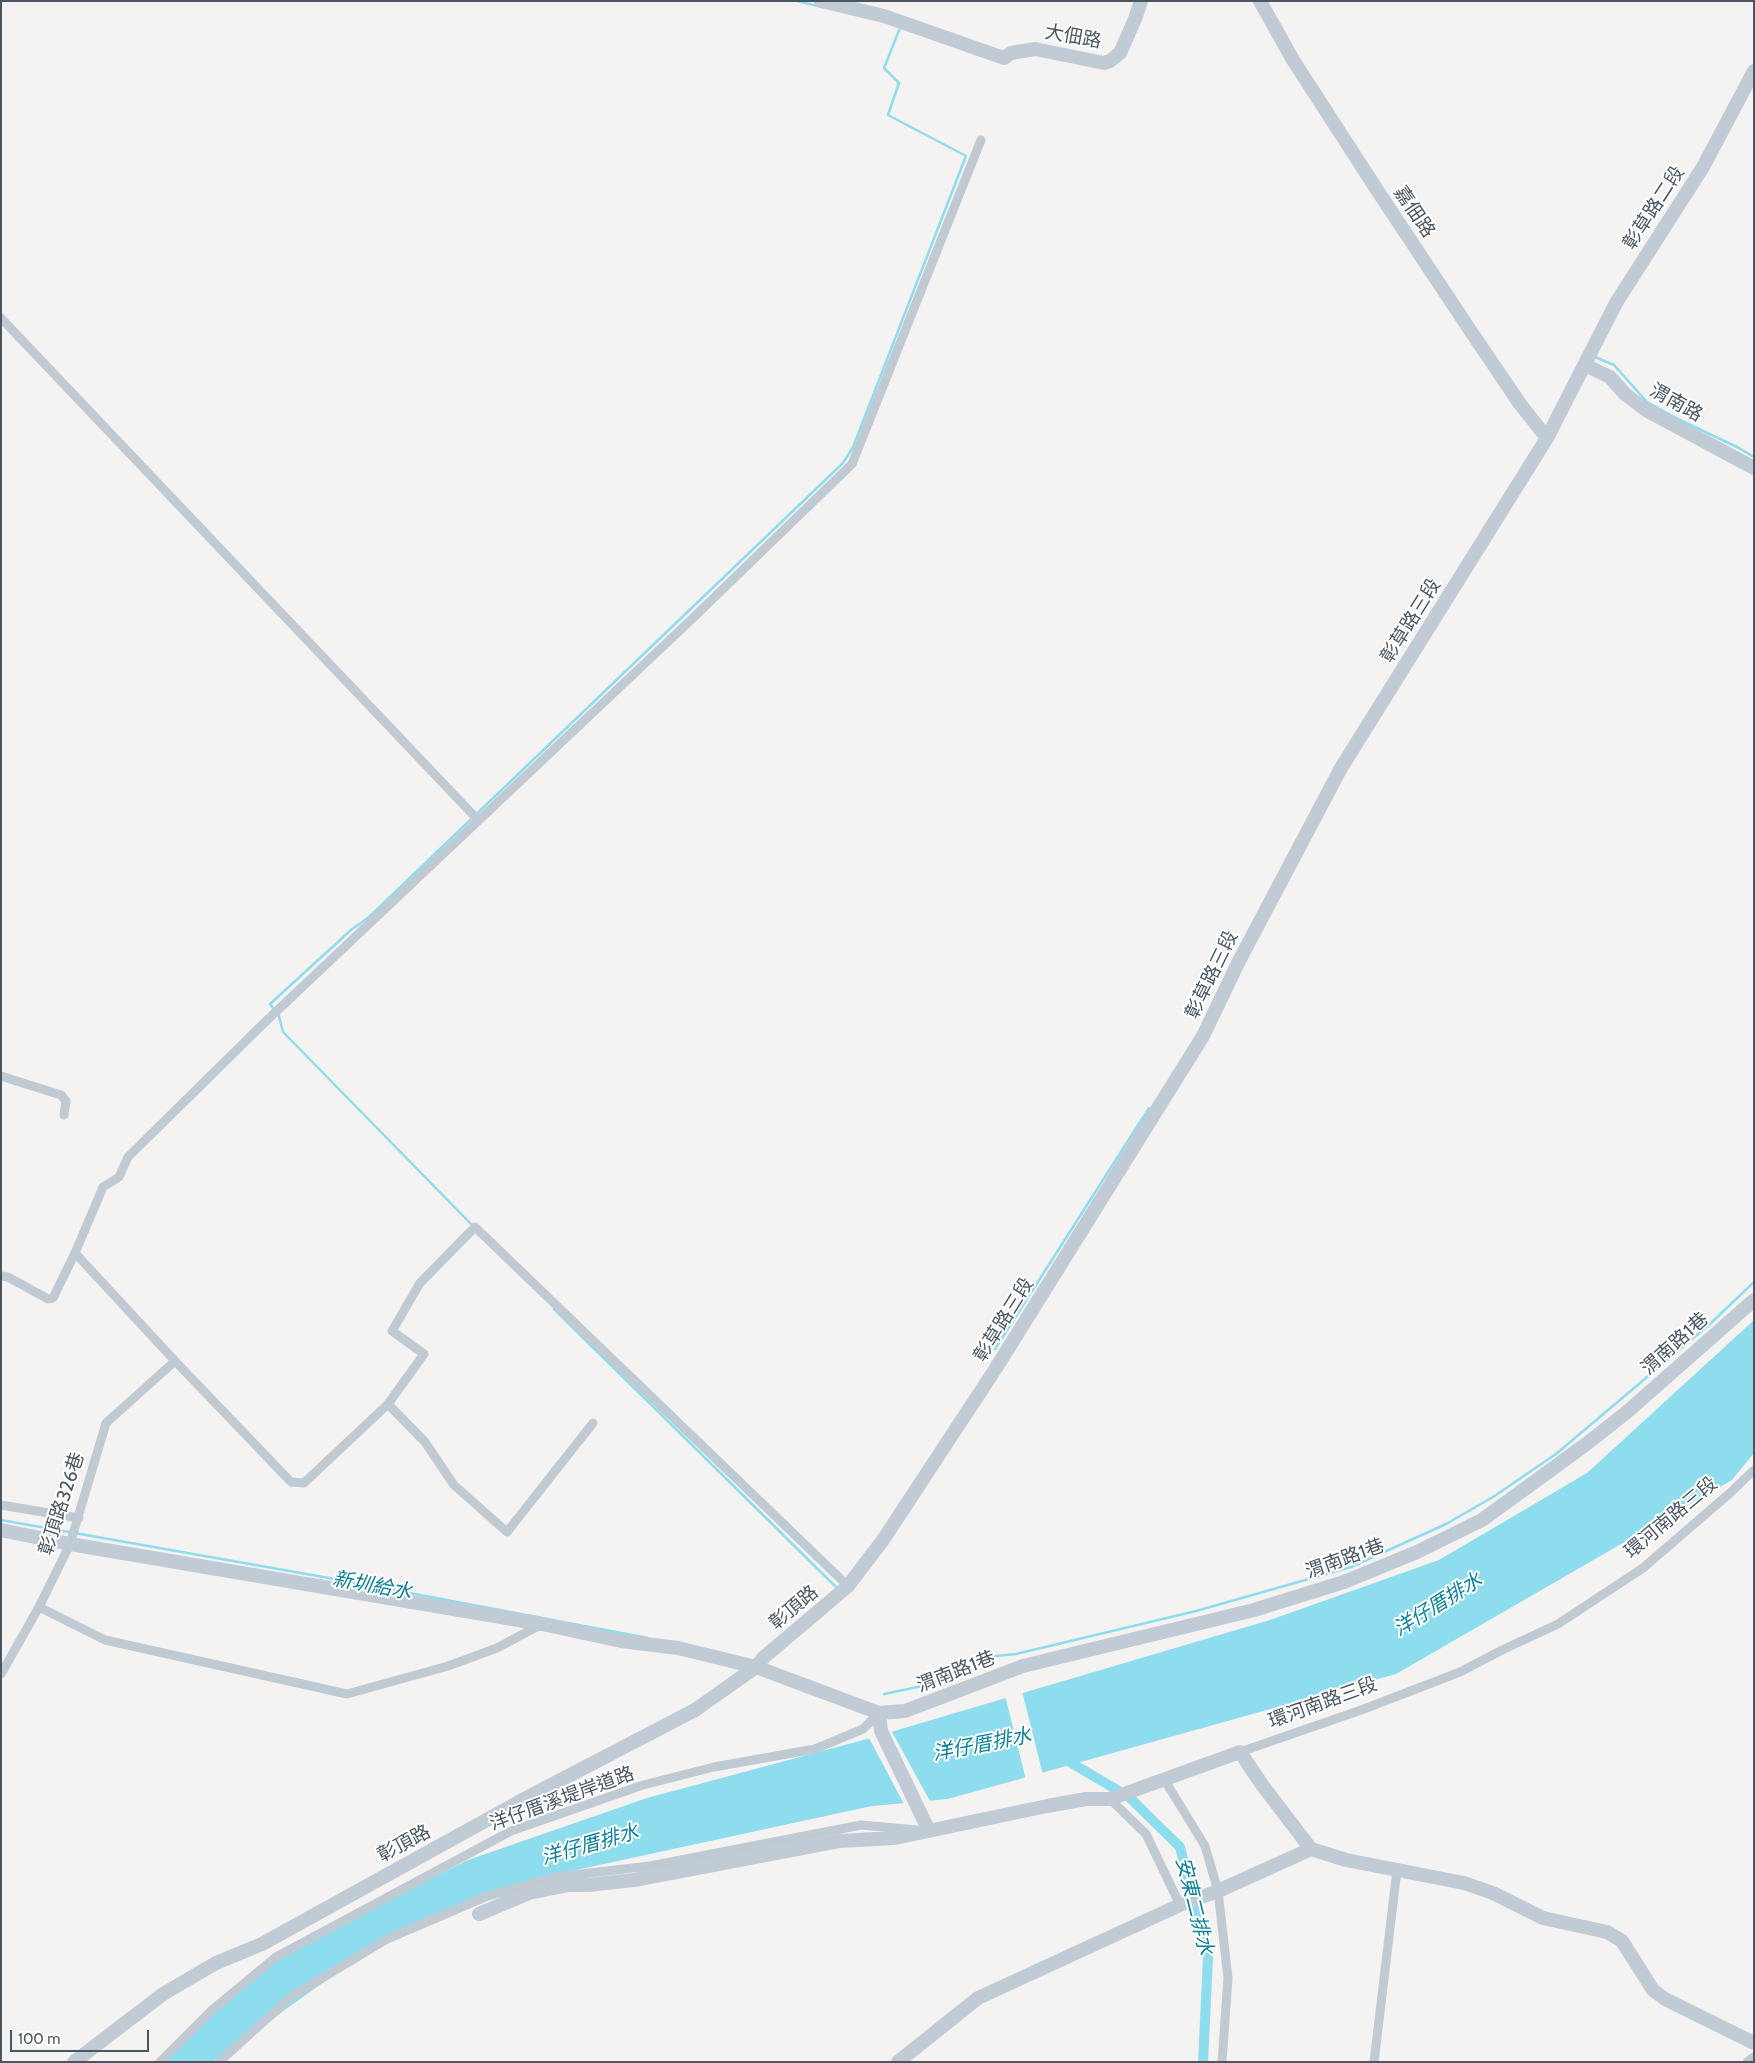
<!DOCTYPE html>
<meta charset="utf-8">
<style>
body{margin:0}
#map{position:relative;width:1755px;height:2063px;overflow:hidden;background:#f5f2f2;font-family:Cabin,sans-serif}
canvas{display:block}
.frame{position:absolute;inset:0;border:2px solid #495661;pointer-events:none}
.scale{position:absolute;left:10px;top:2030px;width:139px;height:22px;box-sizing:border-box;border:2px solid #495661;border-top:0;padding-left:6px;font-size:15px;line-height:18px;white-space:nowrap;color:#495661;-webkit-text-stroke:4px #fff;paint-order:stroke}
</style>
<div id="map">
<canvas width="1755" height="2063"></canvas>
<div class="frame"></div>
<div class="scale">100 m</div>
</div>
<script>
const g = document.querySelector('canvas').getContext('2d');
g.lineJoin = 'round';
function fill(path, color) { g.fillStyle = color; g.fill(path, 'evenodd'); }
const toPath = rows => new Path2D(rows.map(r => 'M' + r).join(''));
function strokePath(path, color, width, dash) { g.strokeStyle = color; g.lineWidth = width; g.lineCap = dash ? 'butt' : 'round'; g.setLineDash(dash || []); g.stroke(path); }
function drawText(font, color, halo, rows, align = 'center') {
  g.font = font + ' Cabin,"Noto Sans TC",sans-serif'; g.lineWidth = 4; g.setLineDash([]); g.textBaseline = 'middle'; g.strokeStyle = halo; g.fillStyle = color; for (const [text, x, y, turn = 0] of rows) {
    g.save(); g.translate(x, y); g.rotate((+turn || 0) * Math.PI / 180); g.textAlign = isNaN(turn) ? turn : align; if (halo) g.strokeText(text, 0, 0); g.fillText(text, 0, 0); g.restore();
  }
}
fill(toPath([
 [1754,1320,1754,1453,1732,1480,1396,1674,948,1799,872,1806,553,1875,387,1937,212,2062,164,2062,214,2011,277,1960,349,1919,468,1860,647,1798,867,1739,1270,1620,1439,1560,1587,1473]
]), '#8eddef');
fill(toPath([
 [1022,1691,1043,1775,1026,1780,1005,1695],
 [892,1732,931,1803,905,1806,868,1736]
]), '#f5f2f2');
strokePath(toPath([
 [797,1,818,6],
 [1595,357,1614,365,1647,402,1678,419,1739,448,1754,457],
 [473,1226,283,1032,279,1016,270,1004,351,930,369,917,843,463,853,447,966,156,888,115,899,83,884,68,900,28],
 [554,1309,836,1587],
 [995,1349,1149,1108],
 [1,1520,346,1581,648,1638],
 [884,1694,927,1685,996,1656,1016,1654,1196,1611,1351,1567,1446,1524,1493,1497,1556,1454,1711,1323,1754,1282]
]), '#8eddef', 2.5);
strokePath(toPath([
 [1063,1758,1129,1797,1180,1847,1208,1958,1203,2062]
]), '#8eddef', 10);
strokePath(toPath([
 [1,318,478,820],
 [1,1076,61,1095,66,1101,64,1115],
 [1,1276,8,1277,48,1299,53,1298,75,1253],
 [388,1404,425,1442,454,1485,507,1532,593,1423],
 [1,1505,79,1518],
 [848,1586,475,1227,420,1283,392,1331,424,1354,388,1404,304,1483,291,1482,175,1361,75,1253,103,1187,119,1177,128,1157,263,1024,694,617,852,464,981,140],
 [39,1607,105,1640,347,1694,448,1666,497,1648,542,1624],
 [1,1674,39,1607,70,1544,106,1423,175,1361],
 [1240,1752,1364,1709,1460,1672,1502,1650,1558,1624,1643,1568,1730,1493,1754,1470],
 [1164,1779,1205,1846,1218,1891,1228,1978,1222,2062],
 [1110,1799,1146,1834,1180,1905],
 [160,2062,212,2010,276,1957,511,1831,643,1785,714,1767,815,1749,863,1729,879,1713],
 [219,2062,291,1997,387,1939,485,1897,555,1877,650,1866,861,1825,917,1830],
 [1374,2062,1397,1870],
 [1747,2062,1754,2057]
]), '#c0cad2', 9);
strokePath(toPath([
 [821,1,884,16,1004,58,1011,53,1035,49,1104,63,1110,61,1120,53,1135,19,1141,1],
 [1260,1,1293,60,1379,193,1472,333,1520,404,1547,438],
 [1585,365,1610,377,1625,394,1646,410,1754,468],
 [1,1530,70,1544,542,1624,621,1641,678,1648,756,1667,879,1713,905,1711,1023,1666,1254,1610,1344,1582,1417,1552,1482,1520,1585,1445,1627,1412,1754,1300],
 [879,1713,881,1731,929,1831],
 [479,1914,529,1893,569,1885,588,1885,634,1880,839,1841,895,1838,1047,1806,1086,1799,1110,1799,1240,1752,1263,1786,1311,1849,1346,1860,1464,1883,1493,1893,1543,1918,1607,1932,1622,1941,1653,1990,1665,1999,1754,2043],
 [74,2062,163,1994,216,1963,262,1944,530,1796,695,1710,756,1667,763,1658,848,1586,883,1540,996,1368,1203,1036,1239,961,1341,768,1547,438,1616,303,1703,167,1754,71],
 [898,2062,978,1998,1180,1905,1218,1891,1311,1849]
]), '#c0cbd6', 14);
drawText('19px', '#495661', '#fff', [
 ["大佃路",1073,37,10],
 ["彰草路二段",1654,208,-57],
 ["嘉佃路",1414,212,56],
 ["渭南路",1676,403,29],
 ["彰草路三段",1411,621,-58],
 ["彰草路三段",1212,975,-64],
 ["彰草路三段",1004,1320,-58],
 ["渭南路1巷",1675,1344,-42],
 ["彰頂路326巷",62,1504,-72],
 ["環河南路三段",1671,1518,-40],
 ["渭南路1巷",1345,1559,-20],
 ["彰頂路",794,1608,-40],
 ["渭南路1巷",956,1672,-21],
 ["環河南路三段",1323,1703,-20],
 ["洋仔厝溪堤岸道路",562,1799,-20],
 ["彰頂路",404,1844,-28]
]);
drawText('italic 20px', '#0a819c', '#fff', [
 ["新圳給水",372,1586,10],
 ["洋仔厝排水",1438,1605,-32],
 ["洋仔厝排水",982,1745,-11],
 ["洋仔厝排水",590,1845,-16],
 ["安東二排水",1194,1906,76]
]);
</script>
